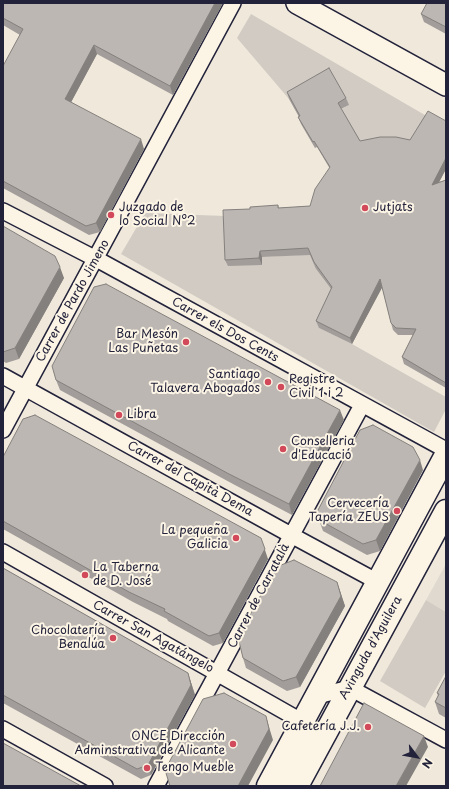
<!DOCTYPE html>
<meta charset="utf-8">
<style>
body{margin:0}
#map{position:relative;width:449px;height:789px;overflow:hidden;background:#efe8db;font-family:"Playpen Sans",sans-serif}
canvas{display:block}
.frame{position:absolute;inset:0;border:4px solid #22223b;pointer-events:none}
.north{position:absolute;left:397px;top:737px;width:40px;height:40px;-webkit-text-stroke:3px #fcf5e5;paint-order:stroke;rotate:122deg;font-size:11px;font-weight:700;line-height:16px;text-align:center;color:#22223b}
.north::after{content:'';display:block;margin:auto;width:14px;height:18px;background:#22223b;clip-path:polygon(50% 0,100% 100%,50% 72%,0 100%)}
</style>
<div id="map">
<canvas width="449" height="789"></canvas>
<div class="frame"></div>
<div class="north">N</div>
</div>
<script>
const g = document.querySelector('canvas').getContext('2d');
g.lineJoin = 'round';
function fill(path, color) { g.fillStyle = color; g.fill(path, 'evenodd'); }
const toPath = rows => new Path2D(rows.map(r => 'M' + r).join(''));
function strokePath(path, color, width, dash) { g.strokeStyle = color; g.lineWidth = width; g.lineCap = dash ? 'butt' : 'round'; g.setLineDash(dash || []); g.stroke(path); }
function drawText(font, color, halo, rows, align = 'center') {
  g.font = font + ' "Playpen Sans",sans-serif'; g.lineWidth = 4; g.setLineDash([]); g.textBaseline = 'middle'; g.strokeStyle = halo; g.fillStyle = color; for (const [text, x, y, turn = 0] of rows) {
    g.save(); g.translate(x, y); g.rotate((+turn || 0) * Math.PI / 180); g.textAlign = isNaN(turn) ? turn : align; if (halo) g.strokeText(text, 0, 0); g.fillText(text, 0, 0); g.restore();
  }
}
fill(toPath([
 [446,564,446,612,426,600]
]), '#e0d9cf');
fill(toPath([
 [251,14,430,118,411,150,367,156,340,110,349,105,289,99,237,38],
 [145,213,225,216,262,257,319,254,316,269,324,280,331,289,338,282,319,328,352,344,446,397,446,409,434,432,121,254],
 [426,600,446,612,446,671,425,708,380,681]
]), '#d1cbc3');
const street = toPath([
 [3,211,102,262,446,450],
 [3,376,291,535,378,582],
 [3,430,233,3],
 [3,552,303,722,309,731,307,741,283,786],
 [317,696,350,688,446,740],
 [3,729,105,786],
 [156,786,362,405]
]);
const secondary = toPath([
 [297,3,446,85]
]);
const primary = toPath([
 [268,786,446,455],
 [297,786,446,511]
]);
strokePath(street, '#22223b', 18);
strokePath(secondary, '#22223b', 24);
strokePath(primary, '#22223b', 25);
strokePath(street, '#fcf5e5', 15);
strokePath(secondary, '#fcf5e5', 21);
strokePath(primary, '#fcf5e5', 22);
fill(toPath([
 [3,3,223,3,173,95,97,54,71,102,144,149,100,232,89,235,3,188,3,66,20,35,3,25],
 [446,3,446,34,424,22,421,14],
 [287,92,346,98,349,105,341,109,360,141,410,140,446,121,446,169,439,182,446,180,446,388,404,364,402,357,413,335,398,335,393,330,391,323,382,287,352,344,319,328,316,321,331,289,316,269,310,255,262,257,262,265,228,266,225,260,250,209,278,205,279,208,310,206,330,169,317,147,315,148,301,124,298,117,299,117,289,99],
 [3,226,64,278,19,359,6,363,3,361],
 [56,380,344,420,292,515,233,484,60,390],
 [3,457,268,559,223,643,213,646,168,621,167,619,133,602,3,529],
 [423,470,380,551,367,555,323,531,319,520],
 [3,568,188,673,195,695,151,775,141,779,3,703],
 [337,582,345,606,300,687,287,691,246,668,243,658],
 [446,676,446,718,439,714,435,702,438,696,437,693]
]), '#a29d9a');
fill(toPath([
 [215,3,223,3,173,95,170,86],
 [94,45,97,54,68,108,65,99],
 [141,139,144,149,100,232,96,223],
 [446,158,446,169,434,192,432,185],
 [260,251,262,257,262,265,259,258],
 [60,267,64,278,19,359,15,348],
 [380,279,383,286,352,344,350,338],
 [340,410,344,420,292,515,289,504],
 [420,460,423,470,380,551,376,540],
 [261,538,268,559,223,643,219,633],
 [337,582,345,606,300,687,296,677],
 [188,673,195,695,151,775,148,765],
 [266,716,269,727,273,740,248,786,238,786],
 [424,736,428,747,406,786,396,786]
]), '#84807d');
const building = toPath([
 [3,3,215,3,170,86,94,45,65,99,141,139,96,223,86,226,3,181,3,66,23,29,3,18,3,3],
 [427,3,446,3,446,27,421,14,427,3],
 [329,68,346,98,338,103,360,141,380,137,396,137,410,140,428,111,446,121,446,158,432,185,446,180,446,383,402,357,416,329,396,328,391,323,380,279,350,338,316,321,332,287,314,262,308,248,260,251,259,258,225,260,223,210,250,209,250,207,278,205,278,208,310,206,315,189,330,167,314,141,313,142,298,117,300,116,287,92,329,68],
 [3,226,55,256,60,267,15,348,3,352,3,226],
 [106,284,340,410,289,504,229,474,56,380,52,366,94,287,106,284],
 [35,415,261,538,265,549,219,633,209,636,164,611,165,609,129,592,3,521,3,457,23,419,35,415],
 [373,425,413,447,420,460,376,540,363,544,319,520,317,512,360,430,373,425],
 [294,560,337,582,341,596,296,677,283,681,243,658,238,637,276,567,294,560],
 [3,568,188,673,191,685,148,765,137,769,3,695,3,568],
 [446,676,446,708,435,702,439,694,437,693,446,676],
 [224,693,266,716,269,729,238,786,170,786,165,770,203,699,224,693],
 [364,703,424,736,396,786,320,786,364,703],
 [3,743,81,786,3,786,3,743]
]);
fill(building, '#bcb7b3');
strokePath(building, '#84807d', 1);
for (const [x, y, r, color] of [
 [365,208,4,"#d1495b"],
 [111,215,4,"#d1495b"],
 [186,342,4,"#d1495b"],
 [268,382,4,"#d1495b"],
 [281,387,4,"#d1495b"],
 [119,415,4,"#d1495b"],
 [283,449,4,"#d1495b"],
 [397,511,4,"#d1495b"],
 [236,538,4,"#d1495b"],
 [85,575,4,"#d1495b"],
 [113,638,4,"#d1495b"],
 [368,727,4,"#d1495b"],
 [233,744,4,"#d1495b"],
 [147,768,4,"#d1495b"]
]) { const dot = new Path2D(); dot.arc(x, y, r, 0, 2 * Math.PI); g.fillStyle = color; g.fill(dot); strokePath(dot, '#fcf5e5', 1.5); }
drawText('12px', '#22223b', '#fcf5e5', [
 ["Juzgado de",119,208],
 ["lo Social Nº2",119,222],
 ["Jutjats",373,208],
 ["Bar Mesón",178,335,"right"],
 ["Las Puñetas",178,349,"right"],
 ["Santiago",260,375,"right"],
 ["Talavera Abogados",260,389,"right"],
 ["Registre",289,380],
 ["Civil 1 i 2",289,394],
 ["Libra",127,415],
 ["Conselleria",291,442],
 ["d'Educació",291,456],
 ["Cervecería",389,504,"right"],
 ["Tapería ZEUS",389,518,"right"],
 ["La pequeña",228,531,"right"],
 ["Galicia",228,545,"right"],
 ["La Taberna",93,568],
 ["de D. José",93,582],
 ["Chocolatería",105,631,"right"],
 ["Benalúa",105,645,"right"],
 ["Cafetería J.J.",360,727,"right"],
 ["ONCE Dirección",225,737,"right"],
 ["Adminstrativa de Alicante",225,751,"right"],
 ["Tengo Mueble",155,768]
], 'left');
drawText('12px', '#22223b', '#fcf5e5', [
 ["Carrer de Pardo Jimeno",73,301,-61],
 ["Carrer els Dos Cents",225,330,29],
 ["Carrer del Capità Dema",190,479,29],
 ["Carrer de Carratalà",259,596,-62],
 ["Carrer San Agatángelo",153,637,29],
 ["Avinguda d'Aguilera",371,648,-61]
]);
</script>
